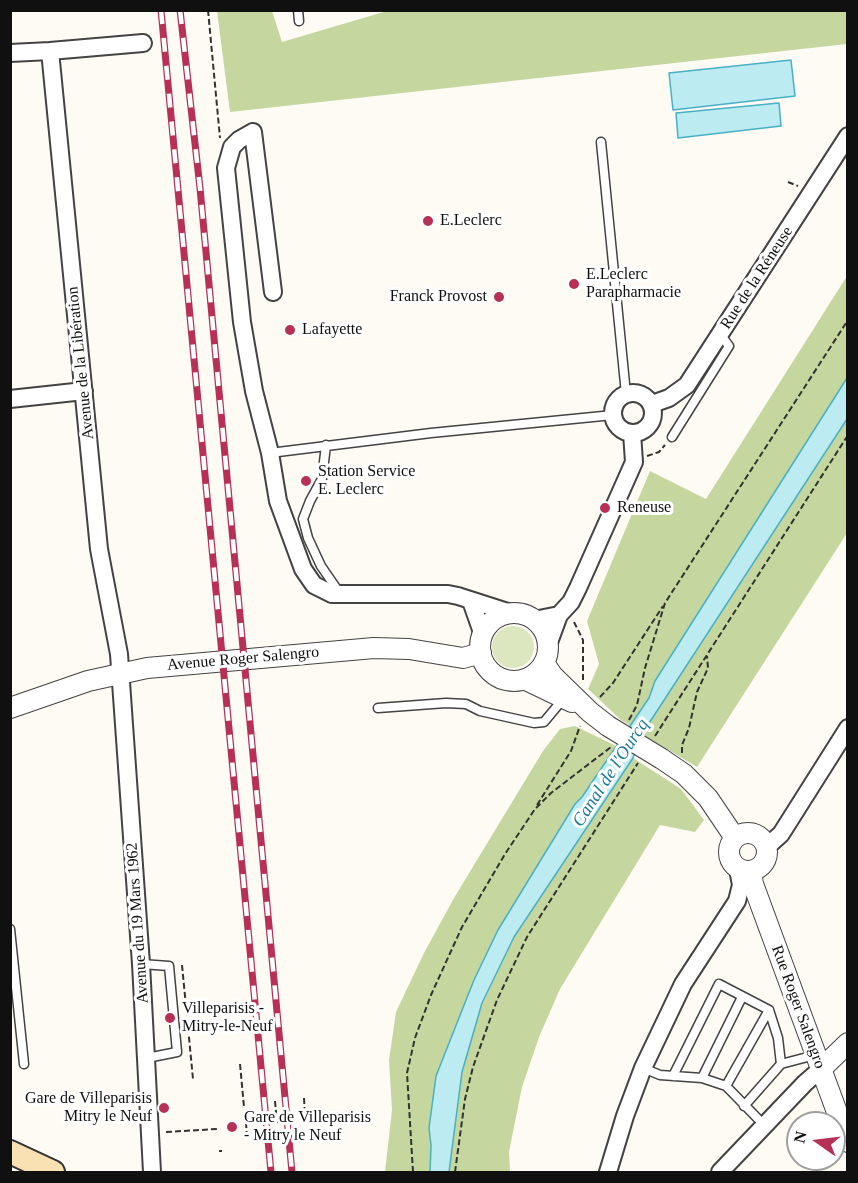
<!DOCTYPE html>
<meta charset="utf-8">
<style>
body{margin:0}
#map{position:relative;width:858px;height:1183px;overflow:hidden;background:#fefaf4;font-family:"Times New Roman",serif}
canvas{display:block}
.frame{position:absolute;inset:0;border:12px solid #101010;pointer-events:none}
.north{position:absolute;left:786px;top:1111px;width:60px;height:60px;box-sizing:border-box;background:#fff;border:2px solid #9f9f9f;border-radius:50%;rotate:284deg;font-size:16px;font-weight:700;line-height:24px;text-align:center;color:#101010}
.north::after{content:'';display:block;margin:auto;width:21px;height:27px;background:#b73156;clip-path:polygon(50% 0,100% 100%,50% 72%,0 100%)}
</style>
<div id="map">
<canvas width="858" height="1183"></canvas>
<div class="frame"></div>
<div class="north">N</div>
</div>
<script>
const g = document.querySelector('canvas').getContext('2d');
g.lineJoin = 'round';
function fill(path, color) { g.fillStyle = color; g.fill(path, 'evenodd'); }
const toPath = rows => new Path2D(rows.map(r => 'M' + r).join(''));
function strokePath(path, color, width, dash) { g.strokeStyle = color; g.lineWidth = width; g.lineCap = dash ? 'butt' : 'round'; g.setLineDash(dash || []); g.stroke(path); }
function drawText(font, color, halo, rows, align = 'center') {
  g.font = font + ' "Times New Roman",serif'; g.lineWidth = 6; g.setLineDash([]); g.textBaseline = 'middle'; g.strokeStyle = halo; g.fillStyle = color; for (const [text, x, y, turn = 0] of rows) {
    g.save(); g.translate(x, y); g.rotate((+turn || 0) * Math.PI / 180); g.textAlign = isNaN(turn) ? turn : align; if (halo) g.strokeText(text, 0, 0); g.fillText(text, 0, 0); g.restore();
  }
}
fill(toPath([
 '492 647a21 21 0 1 1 42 0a21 21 0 1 1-42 0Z'
]), '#dde7bf');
fill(toPath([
 [217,11,272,11,282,42,387,11,847,11,847,44,230,112],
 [847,276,847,378,655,681,649,698,631,726,621,720,588,689,599,664,587,621,650,471,706,499],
 [847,419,847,533,697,767,642,734],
 [575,726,616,746,582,798,575,804,498,930,474,980,436,1076,429,1128,431,1145,430,1172,385,1172,392,1110,389,1060,396,1012,424,953,454,898,543,751,560,729],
 [633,758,681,789,704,820,695,832,660,825,560,989,539,1037,522,1087,509,1152,510,1172,449,1172,462,1072,482,1003,514,937]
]), '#c5d79f');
const water = toPath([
 [791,60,795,96,673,110,669,73,791,60],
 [779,103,781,126,678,138,676,113,779,103],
 [847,378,847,419,642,734,633,758,514,937,482,1003,462,1072,449,1172,430,1172,431,1145,429,1128,436,1076,474,980,498,930,575,804,582,797,649,698,655,681,847,378]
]);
fill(water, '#bcebf2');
strokePath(water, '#48b0c4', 1.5);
const service = toPath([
 [298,10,299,21],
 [601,142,626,394],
 [672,437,729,346,720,334],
 [326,445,322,479,310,501,303,519,308,538,321,566,341,595],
 [270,453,431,433,613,415],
 [378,708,446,703,466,704,480,711,534,723,544,722,564,698],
 [10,929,24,1064],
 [141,964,169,966,177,1052,147,1058],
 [781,1064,815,1055],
 [643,1068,660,1075,702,1078,726,1086,764,1125],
 [673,1076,719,984,769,1010,778,1038,781,1064,744,1106],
 [702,1078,742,997],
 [726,1086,769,1010]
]);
const minor = toPath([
 [50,51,99,549,119,654,141,964,152,1172],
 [10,53,50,51,143,43],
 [273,292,253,132,239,140,232,147,226,168,242,322,254,391,270,453,278,501,303,569,314,585,332,594,448,594,458,596,514,614],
 '613 413a20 20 0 1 1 40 0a20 20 0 1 1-40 0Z',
 [10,399,84,391],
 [652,404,669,398,687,385,848,136],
 [471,601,483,635],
 [534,620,559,615],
 [548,645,559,615,571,602,578,588,634,462,632,433],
 [765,843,771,843,781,834,848,728],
 [608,1172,625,1116,643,1068,683,984,737,901,741,885,738,869],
 [720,1172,805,1083,821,1069]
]);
const tertiary = toPath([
 '480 647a34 34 0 1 1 68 0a34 34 0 1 1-68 0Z',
 [544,663,553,676,590,712,608,726],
 [526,680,572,702],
 [10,708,88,681,147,668,374,648,409,649,463,658,481,653],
 [662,759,684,774,708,798,735,838],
 '729 852a19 19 0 1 1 38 0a19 19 0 1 1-38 0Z',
 [751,872,753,884,848,1142],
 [821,1069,848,1043]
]);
const secondary = toPath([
 [10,1152,53,1172]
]);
strokePath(service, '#434343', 11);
strokePath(minor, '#434343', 20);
strokePath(tertiary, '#434343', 22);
strokePath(secondary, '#323232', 26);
strokePath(toPath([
 [208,10,220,138],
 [788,182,798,186],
 [647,456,659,452,665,445],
 [574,622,583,640,583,681],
 [600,697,613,683,663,606],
 [629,720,637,705,645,668,665,603,848,320],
 [655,736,848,435],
 [682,753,682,745,689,728,697,692,708,668,707,656],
 [537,805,571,751,580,726],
 [182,965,193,1079],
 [240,1064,244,1107,242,1107],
 [304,1098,305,1116],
 [275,1101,277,1123],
 [245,1115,245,1118],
 [246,1122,247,1139],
 [166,1132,217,1129],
 [219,1151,222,1151],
 [234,1172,238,1172],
 [413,1172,407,1073,415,1038,431,995,462,927,505,854,535,809,551,793,611,747],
 [455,1172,465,1099,473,1067,497,1000,527,937,638,763]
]), '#323232', 2, [6, 3]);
strokePath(service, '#fff', 8);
strokePath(minor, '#fff', 16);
strokePath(tertiary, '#fff', 20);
strokePath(secondary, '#f9e1b4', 22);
const rail = toPath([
 [161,10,271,1172],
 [180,10,200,188,292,1172]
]);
strokePath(rail, '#b73156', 7);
strokePath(rail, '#fff', 4.5, [14]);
const tertiaryBridge = toPath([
 [608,726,662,759]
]);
strokePath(tertiaryBridge, '#434343', 22, []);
strokePath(tertiaryBridge, '#fff', 20);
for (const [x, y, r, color] of [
 [428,221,6,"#b73156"],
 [574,284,6,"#b73156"],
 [499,297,6,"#b73156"],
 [290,330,6,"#b73156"],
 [306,481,6,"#b73156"],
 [605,508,6,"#b73156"],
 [170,1018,6,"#b73156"],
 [164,1108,6,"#b73156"],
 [232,1127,6,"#b73156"]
]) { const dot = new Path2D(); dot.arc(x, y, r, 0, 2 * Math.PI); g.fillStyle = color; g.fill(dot); strokePath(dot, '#fff', 2); }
drawText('16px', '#101010', '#fff', [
 ["E.Leclerc",440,221],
 ["E.Leclerc",586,275],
 ["Parapharmacie",586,293],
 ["Franck Provost",487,297,"right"],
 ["Lafayette",302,330],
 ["Station Service",318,472],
 ["E. Leclerc",318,490],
 ["Reneuse",617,508],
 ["Villeparisis -",182,1009],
 ["Mitry-le-Neuf",182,1027],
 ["Gare de Villeparisis",152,1099,"right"],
 ["Mitry le Neuf",152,1117,"right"],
 ["Gare de Villeparisis",244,1118],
 ["- Mitry le Neuf",244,1136]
], 'left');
drawText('16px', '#101010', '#fff', [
 ["Rue de la Réneuse",757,278,-57],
 ["Avenue de la Libération",81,363,-96],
 ["Avenue Roger Salengro",243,659,-5],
 ["Avenue du 19 Mars 1962",138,923,-94],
 ["Rue Roger Salengro",798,1007,70]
]);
drawText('italic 18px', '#207c93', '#fff', [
 ["Canal de l'Ourcq",611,773,-57]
]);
</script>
